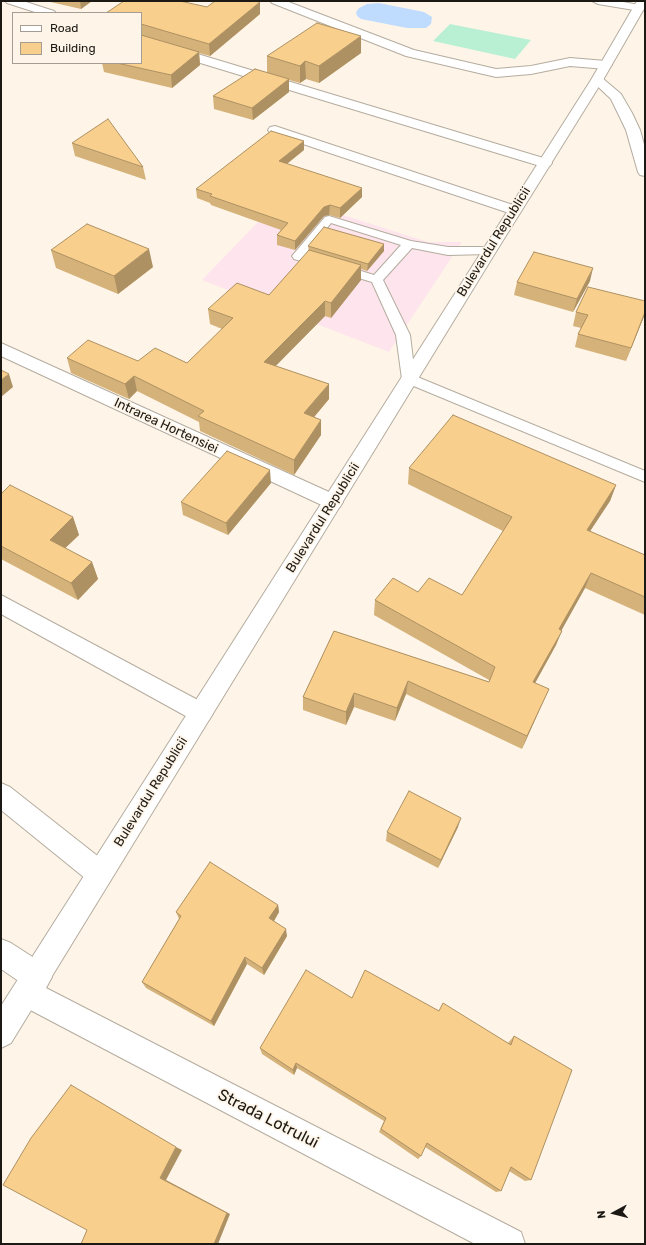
<!DOCTYPE html>
<style>
body{margin:0}
#map{position:relative;width:646px;height:1245px;overflow:hidden;background:#fef5e8;font-family:Rubik,sans-serif}
canvas{display:block}
.frame{position:absolute;inset:0;border:2px solid #1c1915;pointer-events:none}
.legend{position:absolute;left:12px;top:12px;width:130px;height:52px;box-sizing:border-box;background:#fef5e8;border:1px solid #a49d94;margin:0;padding:5px 7px;list-style:none;font-size:12px;color:#1c1915}
.legend li{display:flex;align-items:center;gap:8px;height:20px}
.legend b{width:20px;border:1px solid #a49d94}
.north{position:absolute;left:594px;top:1193px;width:40px;height:40px;-webkit-text-stroke:3px #fef5e8;paint-order:stroke;rotate:263deg;font-size:11px;font-weight:700;line-height:16px;text-align:center;color:#1c1915}
.north::after{content:'';display:block;margin:auto;width:14px;height:18px;background:#1c1915;clip-path:polygon(50% 0,100% 100%,50% 72%,0 100%)}
</style>
<div id="map">
<canvas width="646" height="1245"></canvas>
<div class="frame"></div>
<ul class="legend">
<li><b style="height:5px;background:#fff"></b>Road</li>
<li><b style="height:11px;background:#f8cf8d"></b>Building</li>
</ul>
<div class="north">N</div>
</div>
<script>
const g = document.querySelector('canvas').getContext('2d');
g.lineJoin = 'round';
function fill(path, color) { g.fillStyle = color; g.fill(path, 'evenodd'); }
const toPath = rows => new Path2D(rows.map(r => 'M' + r).join(''));
function strokePath(path, color, width, dash) { g.strokeStyle = color; g.lineWidth = width; g.lineCap = dash ? 'butt' : 'round'; g.setLineDash(dash || []); g.stroke(path); }
function drawText(font, color, halo, rows, align = 'center') {
  g.font = font + ' Rubik,sans-serif'; g.lineWidth = 3.5; g.setLineDash([]); g.textBaseline = 'middle'; g.strokeStyle = halo; g.fillStyle = color; for (const [text, x, y, turn = 0] of rows) {
    g.save(); g.translate(x, y); g.rotate((+turn || 0) * Math.PI / 180); g.textAlign = isNaN(turn) ? turn : align; if (halo) g.strokeText(text, 0, 0); g.fillText(text, 0, 0); g.restore();
  }
}
fill(toPath([
 [283,196,428,242,462,242,389,352,202,280]
]), '#fee4ec');
fill(toPath([
 [450,24,531,40,515,59,433,41]
]), '#b9f0d3');
fill(toPath([
 [379,3,424,12,432,17,431,24,426,28,407,28,361,19,357,16,356,12,359,8,367,4]
]), '#bfdbfe');
const service = toPath([
 [329,216,411,241,448,247,493,247,495,250,493,253,489,254,448,255,412,248,383,280,410,335,415,376,645,471,645,482,404,382,402,379,396,335,372,282,294,259,292,256,325,217,329,216],
 [331,223,401,245,374,275,306,254,331,223]
]);
const minor = toPath([
 [5,1,23,1,54,11,56,13,38,13,7,3,5,1],
 [270,1,286,1,414,50,496,69,531,66,570,58,606,61,612,65,606,69,570,66,531,74,496,77,406,56,272,3,270,1],
 [592,1,618,1,644,6,645,9,640,11,598,4,592,1],
 [141,37,550,160,552,163,550,166,540,166,141,45,141,37],
 [275,126,519,207,521,210,519,213,509,213,270,133,268,130,270,127,275,126],
 [1,343,340,497,343,502,340,507,333,509,326,507,1,356,1,343],
 [1,595,209,706,213,713,209,720,201,723,193,720,1,614,1,595],
 [1,783,10,787,109,865,113,874,109,883,100,887,91,883,1,810,1,783],
 [1,939,11,943,48,967,52,977,46,988,521,1232,525,1244,475,1244,17,1003,13,993,17,983,20,982,1,969,1,939]
]);
const secondary = toPath([
 [597,76,601,77,621,94,632,113,640,130,645,148,645,176,640,175,638,172,626,130,611,99,591,80,597,76]
]);
const primary = toPath([
 [637,1,645,1,645,7,603,80,497,250,11,1043,1,1048,1,1006,591,80,637,1]
]);
strokePath(service, '#b4ac9f', 2);
strokePath(minor, '#b4ac9f', 2);
strokePath(secondary, '#b4ac9f', 2);
strokePath(primary, '#b4ac9f', 2);
fill(service, '#fff');
fill(minor, '#fff');
fill(secondary, '#fff');
fill(primary, '#fff');
fill(toPath([
 [46,1,92,1,81,9],
 [260,2,260,14,210,56,199,53,200,65,172,88,104,72,102,63,141,63,141,13],
 [361,53,319,83,306,79,300,83,289,80,289,92,253,120,214,109,213,96,267,73,267,56],
 [72,143,143,167,146,180,75,156],
 [304,150,287,164,362,197,340,218,329,215,324,216,295,250,277,245,277,235,281,230,211,205,210,203,197,198,196,189],
 [308,246,384,251,367,271,361,269,361,280,331,318,325,316,275,366,329,384,329,399,314,417,321,420,321,435,294,475,200,431,199,422,137,391,129,399,71,373,67,358,187,363,222,329,210,324,208,309,269,295,309,251],
 [51,250,153,267,118,294,56,268],
 [590,281,573,312,514,295,517,282],
 [576,312,645,314,626,361,575,347,578,334,581,328,573,326],
 [409,468,616,485,610,501,590,531,645,555,645,615,585,588,561,630,556,645,535,683,549,689,522,749,406,694,395,721,354,707,346,725,303,710,303,697,334,631,489,682,489,680,374,615,375,600,418,592,462,595,503,531,408,484],
 [271,483,228,535,183,515,181,502],
 [1,494,73,517,79,535,65,548,92,562,98,579,78,600,1,559],
 [458,827,438,868,386,841,387,832],
 [278,905,279,912,274,921,287,936,264,975,247,964,214,1026,146,988,142,982,179,919,176,912],
 [352,998,439,1011,508,1043,514,1036,531,1180,525,1181,509,1171,501,1191,496,1192,425,1147,421,1156,418,1159,379,1132,384,1121,297,1068,294,1075,262,1054,260,1048]
]), '#d5b279');
fill(toPath([
 [80,1,92,1,81,9],
 [260,2,260,14,210,56,209,44],
 [361,36,361,53,319,83,319,66],
 [199,52,200,65,172,88,171,75],
 [305,61,306,79,300,83,300,66],
 [289,79,289,92,253,120,252,108],
 [304,141,304,150,279,170,279,161],
 [362,188,362,197,340,218,340,208],
 [330,205,329,215,324,216,295,250,295,241,324,207],
 [384,244,384,251,367,271,368,264],
 [149,249,153,267,118,294,114,276],
 [361,265,361,280,331,318,331,303],
 [593,268,590,281,573,312,577,299],
 [325,301,325,316,265,377,264,362],
 [645,312,645,314,626,361,631,348],
 [9,374,13,387,1,397,1,380],
 [134,376,137,391,129,399,125,384],
 [329,384,329,399,305,428,304,413],
 [321,420,321,435,294,475,294,460],
 [270,470,271,483,228,535,226,523],
 [616,485,610,501,581,545,587,530],
 [73,517,79,535,56,557,50,540],
 [92,562,98,579,78,600,71,583],
 [591,573,585,588,554,644,559,629],
 [562,631,556,645,528,696,533,682],
 [408,681,406,694,395,721,397,708],
 [549,689,543,702,522,749,527,736],
 [354,693,354,707,346,725,346,712],
 [461,818,458,827,438,868,441,860],
 [278,905,279,912,271,926,269,918],
 [286,929,287,936,264,975,262,968],
 [245,957,247,964,214,1026,211,1021],
 [296,1063,297,1068,294,1075,293,1070],
 [176,1147,182,1150,166,1180,230,1214,218,1244,214,1244,160,1178]
]), '#ae9163');
const building = toPath([
 [124,1,180,1,207,7,215,1,254,1,260,2,209,44,141,24,141,13,106,13,124,1],
 [317,23,361,36,319,66,305,61,300,66,267,56,317,23],
 [141,35,199,52,171,75,117,63,141,63,141,35],
 [255,69,289,79,252,108,213,96,255,69],
 [108,119,143,167,72,143,108,119],
 [271,131,304,141,279,161,362,188,340,208,330,205,324,207,295,241,277,235,288,223,210,196,212,194,196,189,271,131],
 [87,224,149,249,114,276,51,250,87,224],
 [324,227,384,244,368,264,308,246,324,227],
 [309,250,361,265,331,303,325,301,264,362,329,384,304,413,321,420,294,460,198,416,204,411,134,376,125,384,67,358,88,340,138,361,155,348,187,363,233,318,208,309,237,283,269,295,309,250],
 [534,252,593,268,577,299,517,282,534,252],
 [588,287,645,301,645,312,631,348,578,334,588,315,576,312,588,287],
 [1,370,9,374,1,380,1,370],
 [453,415,616,485,587,530,645,555,645,597,591,573,559,629,562,631,533,682,549,689,527,736,408,681,397,708,354,693,346,712,303,697,334,631,489,682,495,667,375,600,393,578,418,592,429,578,462,595,512,517,409,468,453,415],
 [227,451,270,470,226,523,181,502,227,451],
 [10,485,73,517,50,540,92,562,71,583,1,546,1,494,10,485],
 [409,791,461,818,441,860,387,832,409,791],
 [210,862,278,905,269,918,286,929,262,968,245,957,211,1021,142,982,181,916,176,912,210,862],
 [306,970,352,998,365,970,439,1011,443,1003,511,1045,514,1036,572,1070,531,1180,511,1167,501,1191,427,1143,421,1156,381,1129,386,1118,296,1063,293,1070,260,1048,306,970],
 [71,1085,176,1147,160,1178,227,1213,214,1244,81,1244,87,1230,3,1185,31,1138,71,1085]
]);
fill(building, '#f8cf8d');
strokePath(building, '#ae9163', 1);
drawText('13px', '#1c1915', '#fef5e8', [
 ["Bulevardul Republicii",494,242,-58],
 ["Intrarea Hortensiei",166,426,25],
 ["Bulevardul Republicii",323,518,-58],
 ["Bulevardul Republicii",151,792,-58]
]);
drawText('16px', '#1c1915', '#fef5e8', [
 ["Strada Lotrului",268,1119,27]
]);
</script>
